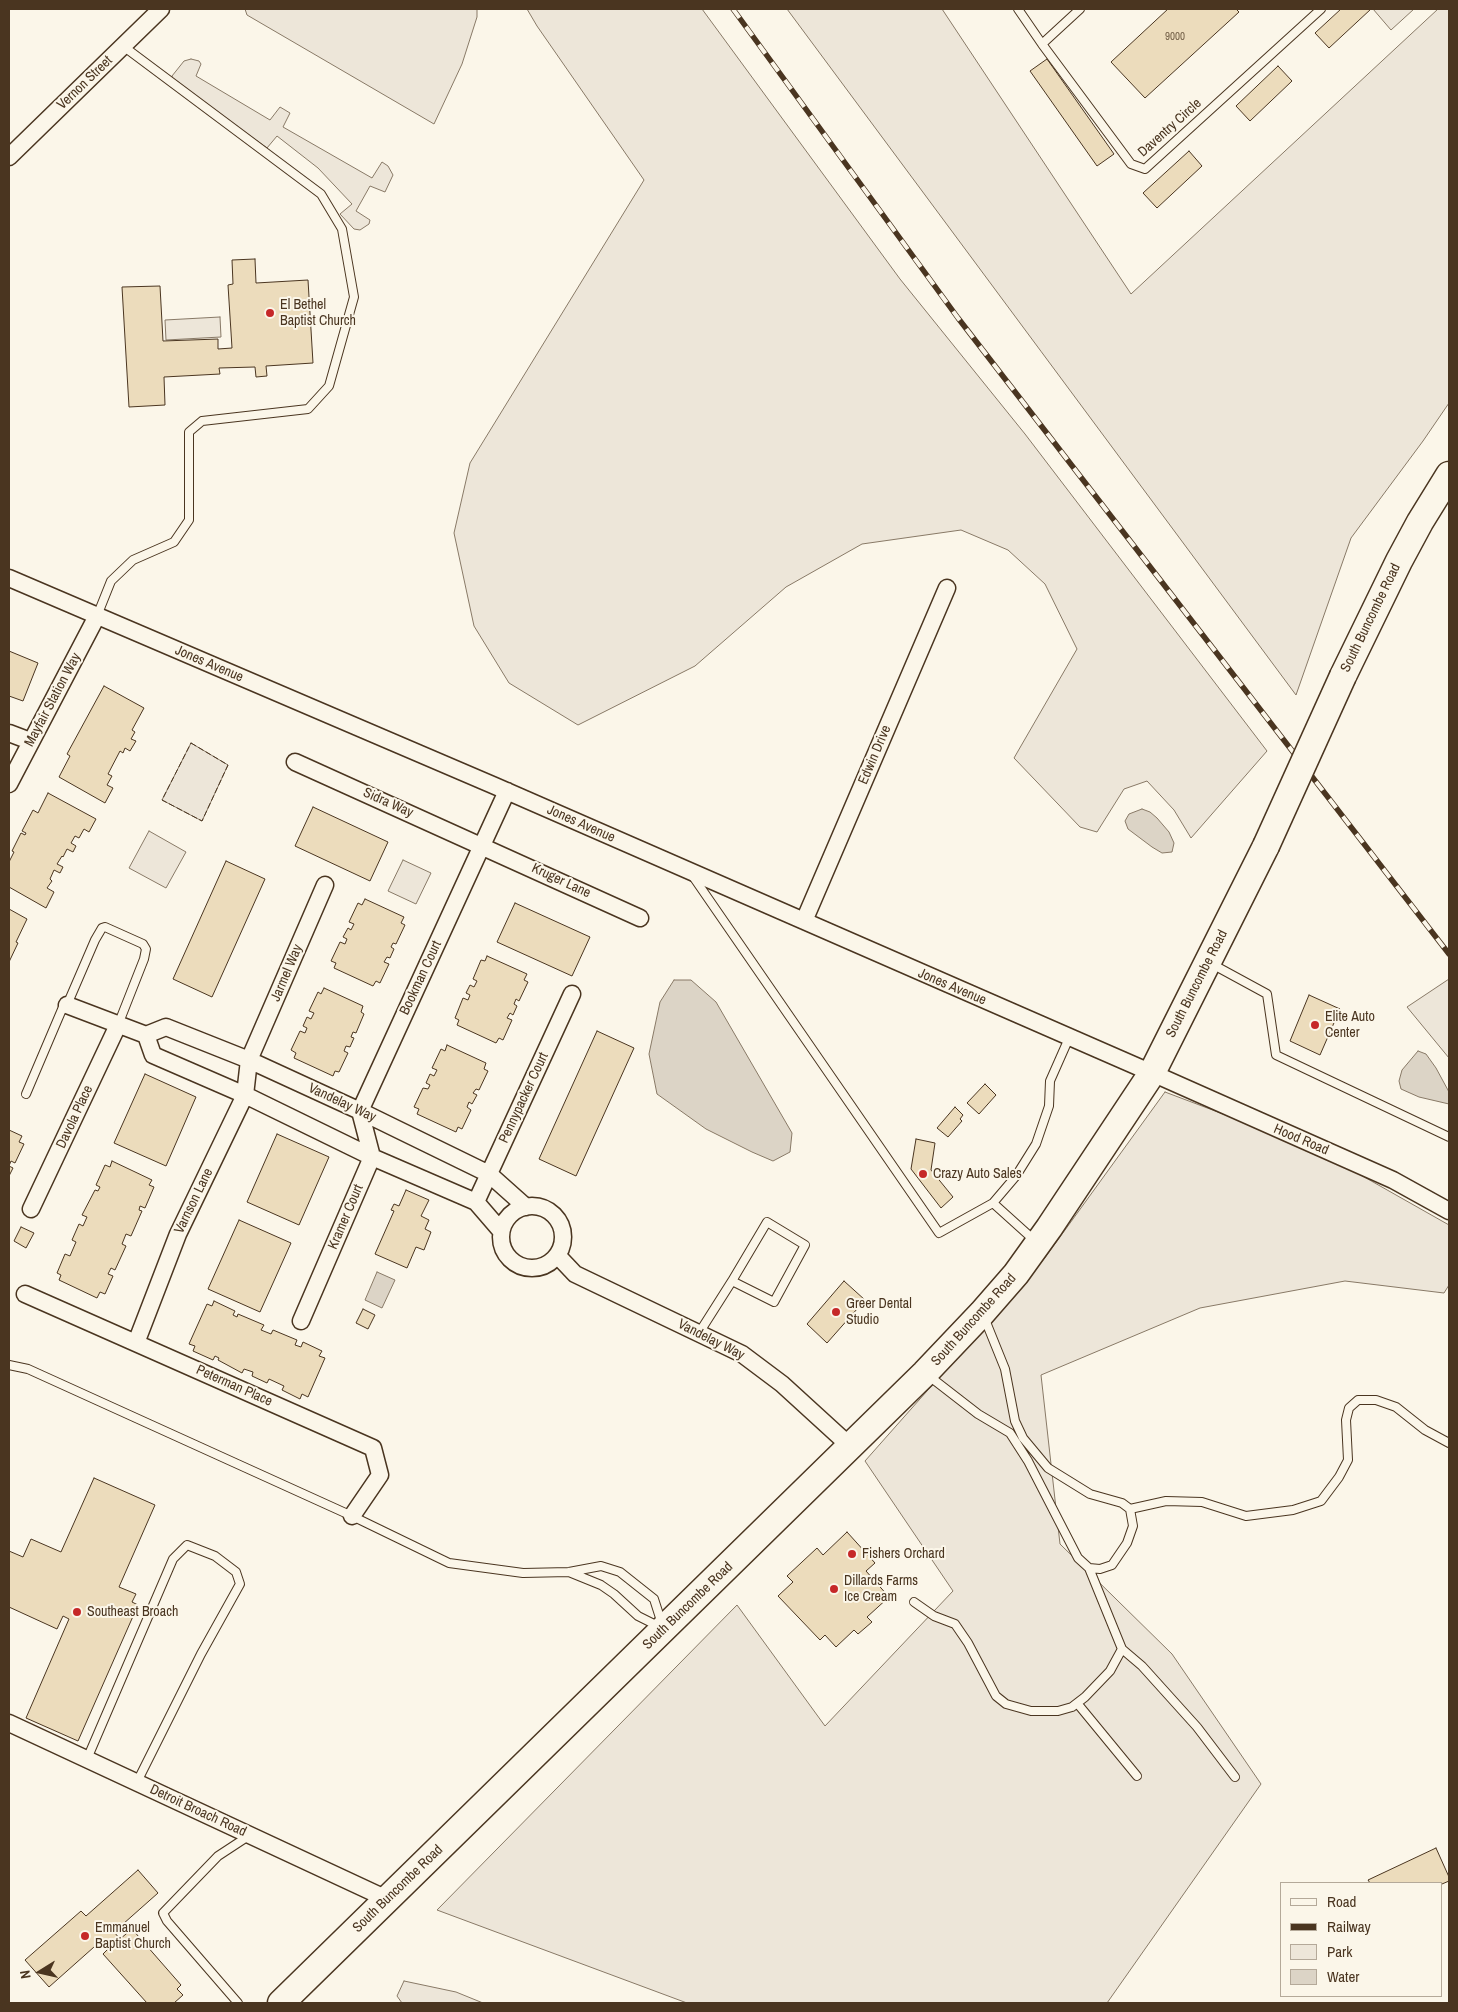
<!DOCTYPE html>
<style>
body{margin:0}
#map{position:relative;width:1458px;height:2012px;overflow:hidden;background:#fbf6e9;font-family:"Archivo Narrow",sans-serif}
canvas{display:block}
.frame{position:absolute;inset:0;border:10px solid #4a3520;pointer-events:none}
.legend{position:absolute;left:1280px;top:1882px;width:162px;height:115px;box-sizing:border-box;background:#fbf6e9;border:1px solid #b4a999;margin:0;padding:6px 9px;list-style:none;font-size:15px;color:#4a3520}
.legend li{display:flex;align-items:center;gap:10px;height:25px}
.legend b{width:25px;border:1px solid #b4a999}
.north{position:absolute;left:15px;top:1947px;width:50px;height:50px;-webkit-text-stroke:4px #fbf6e9;paint-order:stroke;rotate:260deg;font-size:14px;font-weight:700;line-height:20px;text-align:center;color:#4a3520}
.north::after{content:'';display:block;margin:auto;width:18px;height:22px;background:#4a3520;clip-path:polygon(50% 0,100% 100%,50% 72%,0 100%)}
</style>
<div id="map">
<canvas width="1458" height="2012"></canvas>
<div class="frame"></div>
<ul class="legend">
<li><b style="height:6px;background:#fbf6e9"></b>Road</li>
<li><b style="height:6px;background:#4a3520"></b>Railway</li>
<li><b style="height:14px;background:#ede6d9"></b>Park</li>
<li><b style="height:14px;background:#dcd4c6"></b>Water</li>
</ul>
<div class="north">N</div>
</div>
<script>
const g = document.querySelector('canvas').getContext('2d');
g.lineJoin = 'round';
function fill(path, color) { g.fillStyle = color; g.fill(path, 'evenodd'); }
const toPath = rows => new Path2D(rows.map(r => 'M' + r).join(''));
function strokePath(path, color, width, dash) { g.strokeStyle = color; g.lineWidth = width; g.lineCap = dash ? 'butt' : 'round'; g.setLineDash(dash || []); g.stroke(path); }
function drawText(font, color, halo, rows, align = 'center') {
  g.font = font + ' "Archivo Narrow",sans-serif'; g.lineWidth = 4; g.setLineDash([]); g.textBaseline = 'middle'; g.strokeStyle = halo; g.fillStyle = color; for (const [text, x, y, turn = 0] of rows) {
    g.save(); g.translate(x, y); g.rotate((+turn || 0) * Math.PI / 180); g.textAlign = isNaN(turn) ? turn : align; if (halo) g.strokeText(text, 0, 0); g.fillText(text, 0, 0); g.restore();
  }
}
const green = toPath([
 [245,9,477,9,477,17,462,64,434,124,247,15,245,9],
 [527,9,702,9,900,279,1025,434,1267,751,1191,838,1174,810,1147,781,1124,789,1097,832,1080,827,1014,758,1077,649,1045,584,1008,550,961,530,862,544,786,587,695,666,578,725,509,683,474,626,454,533,470,463,644,180,537,26,527,9],
 [787,9,942,9,1131,294,1438,9,1449,9,1449,403,1423,441,1351,538,1296,695,787,9],
 [1373,9,1414,9,1391,30,1373,9],
 [191,59,199,61,201,64,196,76,270,120,280,107,290,113,283,127,372,178,382,162,388,166,393,175,385,192,370,186,356,211,370,220,369,224,360,230,354,229,340,214,352,204,318,168,277,136,267,148,173,81,172,76,184,61,191,59],
 [220,317,221,337,166,340,165,320,220,317],
 [191,743,228,765,202,821,162,800,191,743],
 [149,831,186,852,166,888,129,868,149,831],
 [403,860,431,873,416,904,388,891,403,860],
 [1449,979,1449,1058,1407,1007,1449,979],
 [1165,1092,1313,1148,1449,1225,1449,1285,1444,1293,1345,1281,1200,1308,1041,1375,1060,1544,1172,1654,1261,1784,1107,2003,687,2003,437,1910,737,1605,825,1726,953,1591,865,1461,1044,1259,1165,1092],
 [404,1981,456,1992,483,2003,402,2003,397,1996,404,1981]
]);
fill(green, '#ede6d9');
strokePath(green, '#887966', 1);
const water = toPath([
 [1142,809,1150,812,1157,818,1169,832,1174,843,1172,852,1162,853,1152,847,1128,829,1125,821,1129,814,1142,809],
 [674,980,691,980,716,1002,792,1133,790,1152,773,1161,752,1152,706,1129,657,1094,649,1054,660,1002,674,980],
 [1418,1051,1426,1054,1436,1068,1449,1092,1449,1104,1419,1097,1401,1089,1399,1081,1402,1070,1418,1051],
 [377,1272,395,1280,382,1308,365,1300,377,1272]
]);
fill(water, '#dcd4c6');
strokePath(water, '#887966', 1);
const building = toPath([
 [1168,9,1236,9,1239,12,1145,98,1111,62,1168,9],
 [1341,9,1371,9,1329,48,1315,33,1341,9],
 [1047,59,1114,154,1097,166,1030,71,1047,59],
 [1278,66,1292,81,1250,121,1236,106,1278,66],
 [1189,151,1202,166,1157,208,1143,193,1189,151],
 [255,259,256,283,308,280,313,363,266,366,267,376,256,377,255,367,219,368,220,374,164,377,165,405,129,407,122,287,160,286,163,341,218,339,218,349,232,348,228,285,233,284,232,260,255,259],
 [9,651,38,663,23,701,9,696,9,651],
 [104,686,144,708,132,730,135,732,131,739,136,741,130,751,125,748,123,753,120,751,108,774,112,776,107,785,113,788,105,803,59,777,70,756,67,754,104,686],
 [48,793,96,819,89,832,84,829,79,838,75,836,71,843,76,846,73,852,67,849,63,857,62,856,57,864,63,867,60,873,54,870,50,879,52,881,47,888,54,892,46,908,9,887,9,862,14,852,12,851,21,833,25,835,26,833,22,831,33,810,38,813,48,793],
 [313,807,388,842,370,881,295,846,313,807],
 [226,861,265,879,212,997,173,979,226,861],
 [365,899,404,917,401,923,405,925,396,944,393,943,391,947,394,949,390,958,387,957,384,962,389,964,380,983,376,981,373,986,334,968,336,963,331,961,340,942,345,944,347,939,343,937,348,928,351,930,354,924,349,922,358,903,362,905,365,899],
 [515,903,590,937,572,976,497,942,515,903],
 [9,909,27,919,16,942,18,943,9,962,9,909],
 [487,956,527,974,524,980,528,982,519,1001,516,999,514,1004,517,1006,513,1015,510,1013,507,1018,512,1020,503,1040,499,1038,496,1043,457,1025,459,1020,455,1018,463,998,468,1000,470,995,466,993,470,985,474,987,477,981,473,979,481,960,485,961,487,956],
 [324,988,363,1006,361,1012,364,1014,356,1033,353,1032,351,1037,354,1038,350,1047,346,1046,344,1051,348,1053,339,1072,335,1071,333,1076,294,1058,296,1053,291,1050,300,1031,305,1033,307,1028,303,1026,307,1017,311,1019,314,1013,309,1011,318,992,321,994,324,988],
 [1309,995,1340,1009,1320,1055,1290,1041,1309,995],
 [597,1031,634,1048,576,1176,539,1159,597,1031],
 [447,1045,486,1063,484,1069,488,1071,479,1090,476,1089,473,1093,477,1095,472,1104,469,1102,467,1107,471,1110,462,1129,458,1127,456,1132,417,1114,419,1109,414,1107,423,1088,428,1089,430,1085,426,1083,430,1074,434,1076,437,1070,432,1068,441,1049,445,1051,447,1045],
 [145,1074,196,1097,166,1166,114,1143,145,1074],
 [985,1084,996,1095,979,1114,967,1103,985,1084],
 [955,1107,963,1115,960,1119,962,1121,948,1137,937,1128,955,1107],
 [9,1130,22,1136,19,1142,24,1144,15,1163,11,1161,9,1166,13,1168,9,1176,9,1130],
 [277,1134,329,1157,299,1225,247,1202,277,1134],
 [916,1139,935,1143,931,1170,953,1197,941,1208,911,1169,916,1139],
 [112,1161,152,1180,149,1185,154,1187,145,1208,140,1206,139,1210,142,1211,131,1236,126,1234,122,1244,126,1246,115,1270,111,1268,108,1274,113,1276,105,1294,100,1292,97,1298,59,1280,61,1275,57,1273,65,1254,70,1256,76,1242,72,1240,79,1224,83,1226,87,1217,82,1215,95,1190,98,1191,100,1187,96,1185,105,1165,110,1167,112,1161],
 [406,1190,429,1200,421,1216,429,1220,425,1229,431,1232,424,1250,416,1247,407,1268,375,1254,394,1211,391,1210,394,1204,399,1206,406,1190],
 [239,1220,291,1243,260,1312,208,1289,239,1220],
 [21,1227,34,1233,26,1248,14,1241,21,1227],
 [844,1281,865,1300,827,1343,807,1324,844,1281],
 [214,1301,235,1311,233,1315,237,1317,238,1314,264,1325,261,1330,271,1334,273,1330,297,1340,295,1345,301,1347,303,1342,322,1351,319,1356,325,1358,308,1397,302,1394,300,1399,282,1390,284,1386,269,1379,267,1383,252,1376,253,1372,244,1369,242,1373,218,1360,219,1358,215,1356,213,1360,193,1351,195,1346,189,1344,207,1304,212,1306,214,1301],
 [363,1309,375,1315,368,1329,356,1323,363,1309],
 [94,1478,155,1505,119,1587,136,1594,132,1602,138,1605,78,1741,26,1718,69,1619,63,1616,57,1629,9,1607,9,1551,23,1557,31,1539,61,1552,94,1478],
 [847,1532,875,1563,866,1571,889,1597,867,1617,872,1622,858,1634,854,1630,836,1647,825,1635,820,1640,778,1596,793,1582,787,1576,817,1548,823,1555,847,1532],
 [1436,1848,1449,1877,1449,1881,1442,1884,1370,1883,1368,1880,1436,1848],
 [138,1870,158,1893,114,1932,120,1939,132,1929,181,1985,177,1989,183,1995,174,2003,147,2003,103,1954,110,1947,103,1939,49,1987,25,1960,81,1911,86,1916,138,1870]
]);
fill(building, '#ecdcbc');
strokePath(building, '#4a3520', 1);
const lane = toPath([
 [1018,9,1042,44,1131,164,1145,169,1321,9],
 [1042,44,1080,9],
 [97,616,111,581,133,560,174,542,189,520,189,432,202,421,308,409,329,386,354,297,342,229,321,194,123,46],
 [692,875,939,1233,993,1203],
 [1210,963,1267,994,1276,1055,1449,1137],
 [26,1094,63,1007,67,1005,95,940,102,928,105,927,143,944,146,949,144,959,118,1025],
 [1034,1240,993,1203,1016,1176,1036,1144,1049,1106,1050,1081,1069,1038],
 [699,1333,732,1281,774,1302,805,1245,767,1222,732,1281],
 [9,1365,28,1369,352,1516,449,1563,523,1573,569,1572,601,1566,620,1572,654,1599,662,1624],
 [929,1376,978,1414,1010,1433,1028,1461,1078,1558,1089,1568,1100,1569,1112,1565,1127,1543,1133,1526,1130,1509,1122,1503,1090,1494,1048,1468,1023,1438,1015,1421,1005,1369,984,1317],
 [1130,1509,1166,1501,1202,1502,1246,1516,1293,1510,1321,1501,1339,1477,1348,1460,1346,1420,1349,1408,1358,1400,1376,1400,1396,1407,1425,1430,1449,1443],
 [569,1572,601,1585,614,1594,638,1616,660,1627],
 [914,1602,934,1616,955,1624,968,1643,996,1696,1006,1704,1031,1711,1058,1711,1072,1707,1085,1697,1110,1671,1122,1649,1089,1568],
 [1122,1649,1142,1666,1197,1727,1235,1777],
 [1077,1703,1137,1776],
 [87,1759,173,1559,187,1545,215,1556,236,1572,240,1584,201,1654,137,1782],
 [238,2003,167,1921,163,1913,218,1856,250,1835]
]);
const street = toPath([
 [9,157,161,9],
 [9,578,495,786,1152,1073,1393,1180,1449,1211],
 [9,733,30,741],
 [295,762,640,918],
 [9,784,97,616],
 [804,921,947,588],
 [67,1005,146,1035,166,1027,249,1060,360,1111,489,1174,526,1207],
 [146,1035,153,1055,245,1095,372,1157,476,1202,501,1231],
 [476,1202,572,994],
 '501 1237a31 31 0 1 1 62 0a31 31 0 1 1-62 0Z',
 [31,1209,118,1025],
 [557,1255,575,1274,742,1354,782,1384,851,1447],
 [25,1294,373,1448,380,1475,352,1516],
 [301,1321,372,1157,360,1111,507,791],
 [136,1343,178,1234,245,1095,249,1060,325,885],
 [9,1723,387,1899]
]);
const primary = toPath([
 [1343,676,1399,561,1420,522,1449,475],
 [281,2003,925,1373,982,1313,1016,1274,1049,1228,1152,1073,1266,846]
]);
strokePath(lane, '#4a3520', 10);
strokePath(street, '#4a3520', 19);
strokePath(primary, '#4a3520', 29);
strokePath(lane, '#fbf6e9', 8);
strokePath(street, '#fbf6e9', 16);
strokePath(primary, '#fbf6e9', 26);
const rail = toPath([
 [733,9,958,318,1449,954]
]);
strokePath(rail, '#4a3520', 5.5);
strokePath(rail, '#fbf6e9', 4, [11]);
const primaryBridge = toPath([
 [1266,846,1343,676]
]);
strokePath(primaryBridge, '#4a3520', 29, []);
strokePath(primaryBridge, '#fbf6e9', 26);
strokePath(toPath([
 [191,743,228,765,202,821,162,800,191,743]
]), '#4a3520', 1, [6, 2.5]);
for (const [x, y, r, color] of [
 [270,313,5,"#c62828"],
 [1315,1025,5,"#c62828"],
 [923,1174,5,"#c62828"],
 [836,1312,5,"#c62828"],
 [852,1554,5,"#c62828"],
 [834,1589,5,"#c62828"],
 [77,1612,5,"#c62828"],
 [85,1936,5,"#c62828"]
]) { const dot = new Path2D(); dot.arc(x, y, r, 0, 2 * Math.PI); g.fillStyle = color; g.fill(dot); strokePath(dot, '#fbf6e9', 2); }
drawText('11px', '#725f47', null, [
 ["9000",1175,37]
]);
drawText('14px', '#4a3520', '#fbf6e9', [
 ["Vernon Street",85,83,-44],
 ["Daventry Circle",1170,128,-42],
 ["South Buncombe Road",1371,618,-64],
 ["Jones Avenue",209,664,23],
 ["Mayfair Station Way",53,700,-62],
 ["Edwin Drive",875,755,-67],
 ["Sidra Way",388,803,24],
 ["Jones Avenue",581,824,24],
 ["Kruger Lane",561,881,25],
 ["Jarmel Way",287,973,-67],
 ["Bookman Court",421,978,-65],
 ["South Buncombe Road",1197,984,-63],
 ["Jones Avenue",952,987,23],
 ["Pennypacker Court",524,1098,-65],
 ["Vandelay Way",342,1103,25],
 ["Davola Place",75,1117,-65],
 ["Hood Road",1301,1140,23],
 ["Varnson Lane",194,1201,-64],
 ["Kramer Court",346,1217,-67],
 ["South Buncombe Road",974,1320,-48],
 ["Vandelay Way",711,1340,27],
 ["Peterman Place",234,1386,24],
 ["South Buncombe Road",688,1606,-44],
 ["Detroit Broach Road",198,1811,25],
 ["South Buncombe Road",398,1889,-44]
]);
drawText('14px', '#4a3520', '#fbf6e9', [
 ["El Bethel",280,305],
 ["Baptist Church",280,321],
 ["Elite Auto",1325,1017],
 ["Center",1325,1033],
 ["Crazy Auto Sales",933,1174],
 ["Greer Dental",846,1304],
 ["Studio",846,1320],
 ["Fishers Orchard",862,1554],
 ["Dillards Farms",844,1581],
 ["Ice Cream",844,1597],
 ["Southeast Broach",87,1612],
 ["Emmanuel",95,1928],
 ["Baptist Church",95,1944]
], 'left');
</script>
